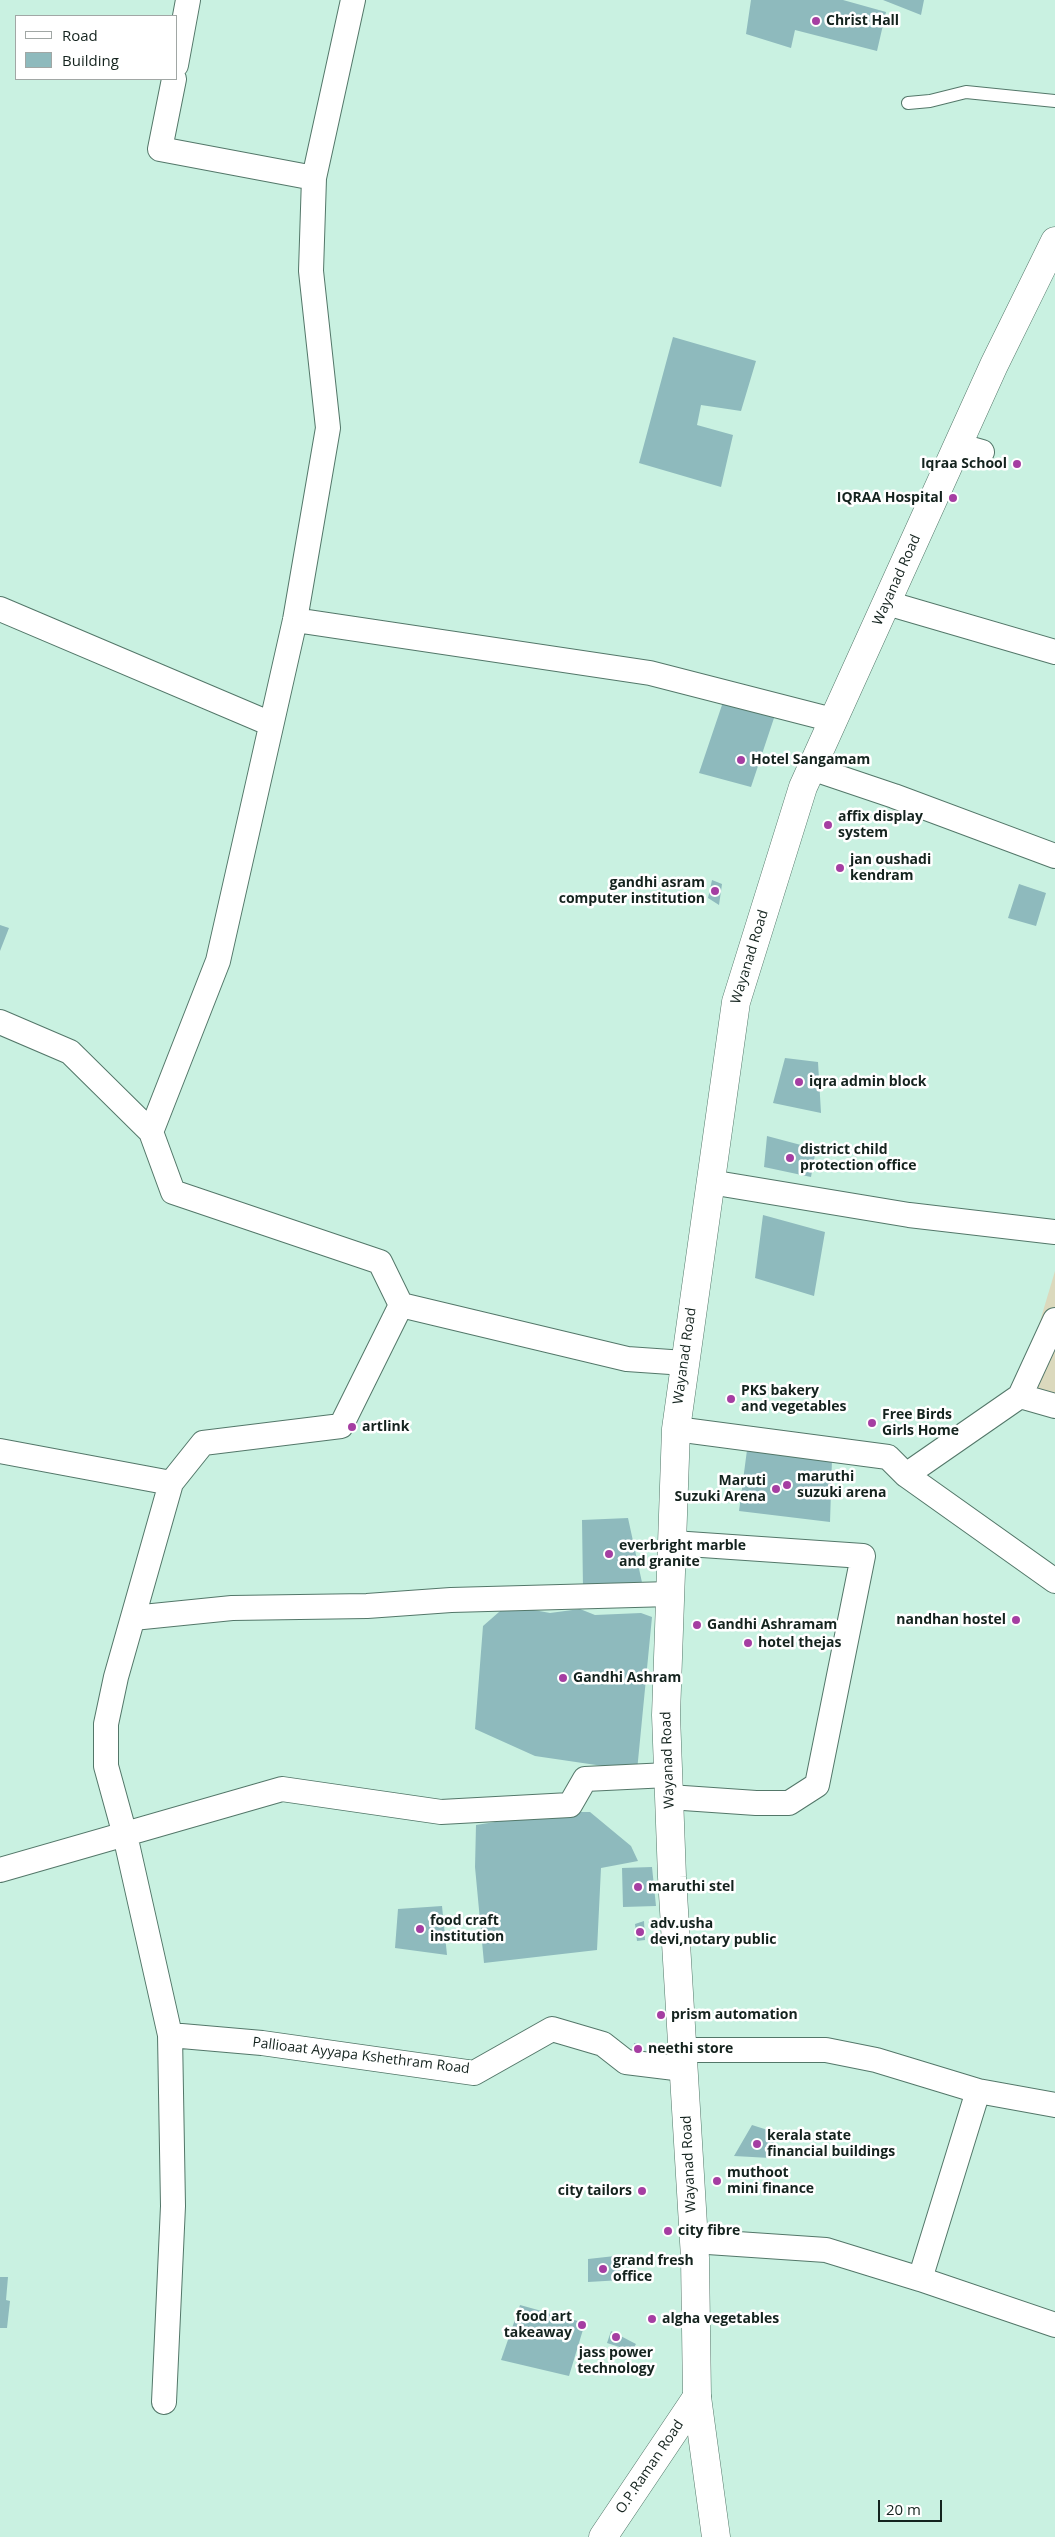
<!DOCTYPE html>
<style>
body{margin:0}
#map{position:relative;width:1055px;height:2537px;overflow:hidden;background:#c9f1e1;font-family:"Open Sans",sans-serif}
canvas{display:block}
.legend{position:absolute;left:15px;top:15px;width:162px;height:65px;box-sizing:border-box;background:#fff;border:1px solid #a1a7a5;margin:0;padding:6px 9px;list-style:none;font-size:15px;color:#14231e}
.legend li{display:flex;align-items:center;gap:10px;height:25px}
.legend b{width:25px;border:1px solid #a1a7a5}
.scale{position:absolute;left:878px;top:2500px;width:64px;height:22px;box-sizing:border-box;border:2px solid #14231e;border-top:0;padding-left:6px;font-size:15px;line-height:18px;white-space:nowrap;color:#14231e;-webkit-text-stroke:4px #fff;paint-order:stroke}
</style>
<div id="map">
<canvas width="1055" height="2537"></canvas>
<ul class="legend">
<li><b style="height:6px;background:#fff"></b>Road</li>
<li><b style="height:14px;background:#8ebabd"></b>Building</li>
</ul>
<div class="scale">20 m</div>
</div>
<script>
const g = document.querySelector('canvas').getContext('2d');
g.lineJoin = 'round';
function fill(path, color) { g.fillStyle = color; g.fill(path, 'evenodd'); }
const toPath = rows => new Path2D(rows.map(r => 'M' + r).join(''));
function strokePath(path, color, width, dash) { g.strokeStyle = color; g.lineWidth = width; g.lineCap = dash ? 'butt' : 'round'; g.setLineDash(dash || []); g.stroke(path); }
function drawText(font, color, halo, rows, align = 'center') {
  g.font = font + ' "Open Sans",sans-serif'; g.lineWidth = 5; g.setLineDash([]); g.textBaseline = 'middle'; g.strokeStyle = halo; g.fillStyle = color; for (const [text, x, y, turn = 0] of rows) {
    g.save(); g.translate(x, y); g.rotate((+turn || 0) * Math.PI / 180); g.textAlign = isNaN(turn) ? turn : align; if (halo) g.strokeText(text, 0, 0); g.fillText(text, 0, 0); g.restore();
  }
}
fill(toPath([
 [1055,1271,1055,1394,1021,1385]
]), '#dbd9bd');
fill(toPath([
 [751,0,843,0,886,12,877,51,795,30,791,48,746,34],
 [883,0,924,0,921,15],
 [673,337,756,361,741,411,701,405,697,425,733,435,721,487,639,463],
 [723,702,775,715,751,787,699,773],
 [712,880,722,884,719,905,708,898],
 [1019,884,1046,893,1036,926,1008,918],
 [0,925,9,928,0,951],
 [785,1058,818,1062,821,1113,773,1103],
 [767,1136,816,1149,811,1177,764,1167],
 [763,1215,825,1232,814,1296,755,1278],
 [747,1450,832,1459,830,1522,739,1511],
 [628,1518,643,1587,583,1588,582,1520],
 [507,1605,550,1613,580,1609,595,1615,641,1613,652,1617,637,1771,535,1756,475,1729,483,1626],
 [558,1812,590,1812,631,1846,638,1861,601,1868,597,1950,484,1963,475,1867,476,1825],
 [652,1867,656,1906,623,1907,622,1868],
 [442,1906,447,1955,395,1948,398,1909],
 [644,1921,645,1940,637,1941,635,1924],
 [634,2043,641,2044,643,2055,633,2055],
 [752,2125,777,2133,770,2158,734,2156],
 [615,2256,622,2280,588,2282,588,2259],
 [0,2277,8,2277,6,2300,10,2301,7,2328,0,2328],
 [520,2305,585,2323,569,2376,501,2360],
 [611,2331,636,2344,632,2351,607,2343]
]), '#8ebabd');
const service = toPath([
 [908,103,930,101,966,92,1055,101]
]);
const minor = toPath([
 [176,65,188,0],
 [174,79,160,149,314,178],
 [962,438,968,448,982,452],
 [887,603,1055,652],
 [0,609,271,724],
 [295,620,650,673,833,720],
 [811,768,894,796,1055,856],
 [0,1022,70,1052,151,1132,173,1192,380,1262,401,1305],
 [151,1132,218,961,295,620,328,428,311,271,314,178,353,0],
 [710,1182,909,1215,1055,1232],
 [1055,1320,1020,1396,906,1475,1055,1581],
 [1020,1396,1055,1406],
 [676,1429,888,1457,906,1475],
 [0,1451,171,1483],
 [133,1618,232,1608,367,1606,451,1600,671,1594],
 [669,1797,756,1803,789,1803,817,1785,863,1556,673,1543],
 [0,1870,282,1789,441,1812,570,1805,585,1779,668,1775],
 [170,2035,262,2043,474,2073,552,2029,603,2044,626,2062,683,2069],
 [682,2050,826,2050,876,2060,978,2091,1055,2105],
 [693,2241,826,2250,920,2279,1055,2325],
 [920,2279,978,2091],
 [164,2402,173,2206,170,2035,125,1835,106,1766,106,1724,116,1677,171,1483,203,1443,341,1426,401,1305,627,1359,685,1363]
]);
const tertiary = toPath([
 [603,2537,697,2397]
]);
const primary = toPath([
 [716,2537,697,2397,695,2258,672,1877,666,1715,676,1429,736,1002,803,787,994,365,1055,241]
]);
strokePath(service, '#537769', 14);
strokePath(minor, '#537769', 26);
strokePath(tertiary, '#537769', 29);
strokePath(primary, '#537769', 29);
strokePath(service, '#fff', 12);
strokePath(minor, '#fff', 24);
strokePath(tertiary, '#fff', 28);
strokePath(primary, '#fff', 28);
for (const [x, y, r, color] of [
 [816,21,5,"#a53ea2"],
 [1017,464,5,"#a53ea2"],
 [953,498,5,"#a53ea2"],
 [741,760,5,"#a53ea2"],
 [828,825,5,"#a53ea2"],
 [840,868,5,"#a53ea2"],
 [715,891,5,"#a53ea2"],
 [799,1082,5,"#a53ea2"],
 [790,1158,5,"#a53ea2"],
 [731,1399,5,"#a53ea2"],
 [872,1423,5,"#a53ea2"],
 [352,1427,5,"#a53ea2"],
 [787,1485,5,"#a53ea2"],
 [776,1489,5,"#a53ea2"],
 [609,1554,5,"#a53ea2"],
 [1016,1620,5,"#a53ea2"],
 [697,1625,5,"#a53ea2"],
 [748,1643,5,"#a53ea2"],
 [563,1678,5,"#a53ea2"],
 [638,1887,5,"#a53ea2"],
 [420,1929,5,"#a53ea2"],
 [640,1932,5,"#a53ea2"],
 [661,2015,5,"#a53ea2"],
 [638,2049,5,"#a53ea2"],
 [757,2144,5,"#a53ea2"],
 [717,2181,5,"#a53ea2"],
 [642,2191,5,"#a53ea2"],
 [668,2231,5,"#a53ea2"],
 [603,2269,5,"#a53ea2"],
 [652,2319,5,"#a53ea2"],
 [582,2325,5,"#a53ea2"],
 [616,2337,5,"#a53ea2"]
]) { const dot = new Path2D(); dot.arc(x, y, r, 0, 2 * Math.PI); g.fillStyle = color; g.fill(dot); strokePath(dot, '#fff', 2); }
drawText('bold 14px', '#14231e', '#fff', [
 ["Christ Hall",826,21],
 ["Iqraa School",1007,464,"right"],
 ["IQRAA Hospital",943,498,"right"],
 ["Hotel Sangamam",751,760],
 ["affix display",838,817],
 ["system",838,833],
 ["jan oushadi",850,860],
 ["kendram",850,876],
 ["gandhi asram",705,883,"right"],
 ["computer institution",705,899,"right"],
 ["iqra admin block",809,1082],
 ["district child",800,1150],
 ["protection office",800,1166],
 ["PKS bakery",741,1391],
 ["and vegetables",741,1407],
 ["Free Birds",882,1415],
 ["Girls Home",882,1431],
 ["artlink",362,1427],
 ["maruthi",797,1477],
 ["suzuki arena",797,1493],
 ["Maruti",766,1481,"right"],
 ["Suzuki Arena",766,1497,"right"],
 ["everbright marble",619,1546],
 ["and granite",619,1562],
 ["nandhan hostel",1006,1620,"right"],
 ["Gandhi Ashramam",707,1625],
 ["hotel thejas",758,1643],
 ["Gandhi Ashram",573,1678],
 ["maruthi stel",648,1887],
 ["food craft",430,1921],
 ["institution",430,1937],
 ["adv.usha",650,1924],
 ["devi,notary public",650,1940],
 ["prism automation",671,2015],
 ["neethi store",648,2049],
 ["kerala state",767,2136],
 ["financial buildings",767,2152],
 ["muthoot",727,2173],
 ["mini finance",727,2189],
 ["city tailors",632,2191,"right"],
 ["city fibre",678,2231],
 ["grand fresh",613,2261],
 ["office",613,2277],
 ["food art",572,2317,"right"],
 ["takeaway",572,2333,"right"],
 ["algha vegetables",662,2319],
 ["jass power",616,2353,"center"],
 ["technology",616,2369,"center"]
], 'left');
drawText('14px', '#14231e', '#fff', [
 ["Wayanad Road",897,580,-66],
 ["Wayanad Road",750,957,-73],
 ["Wayanad Road",685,1356,-82],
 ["Wayanad Road",668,1760,-92],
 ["Pallioaat Ayyapa Kshethram Road",361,2056,7],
 ["Wayanad Road",689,2164,-93],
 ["O.P.Raman Road",650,2467,-56]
]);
</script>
